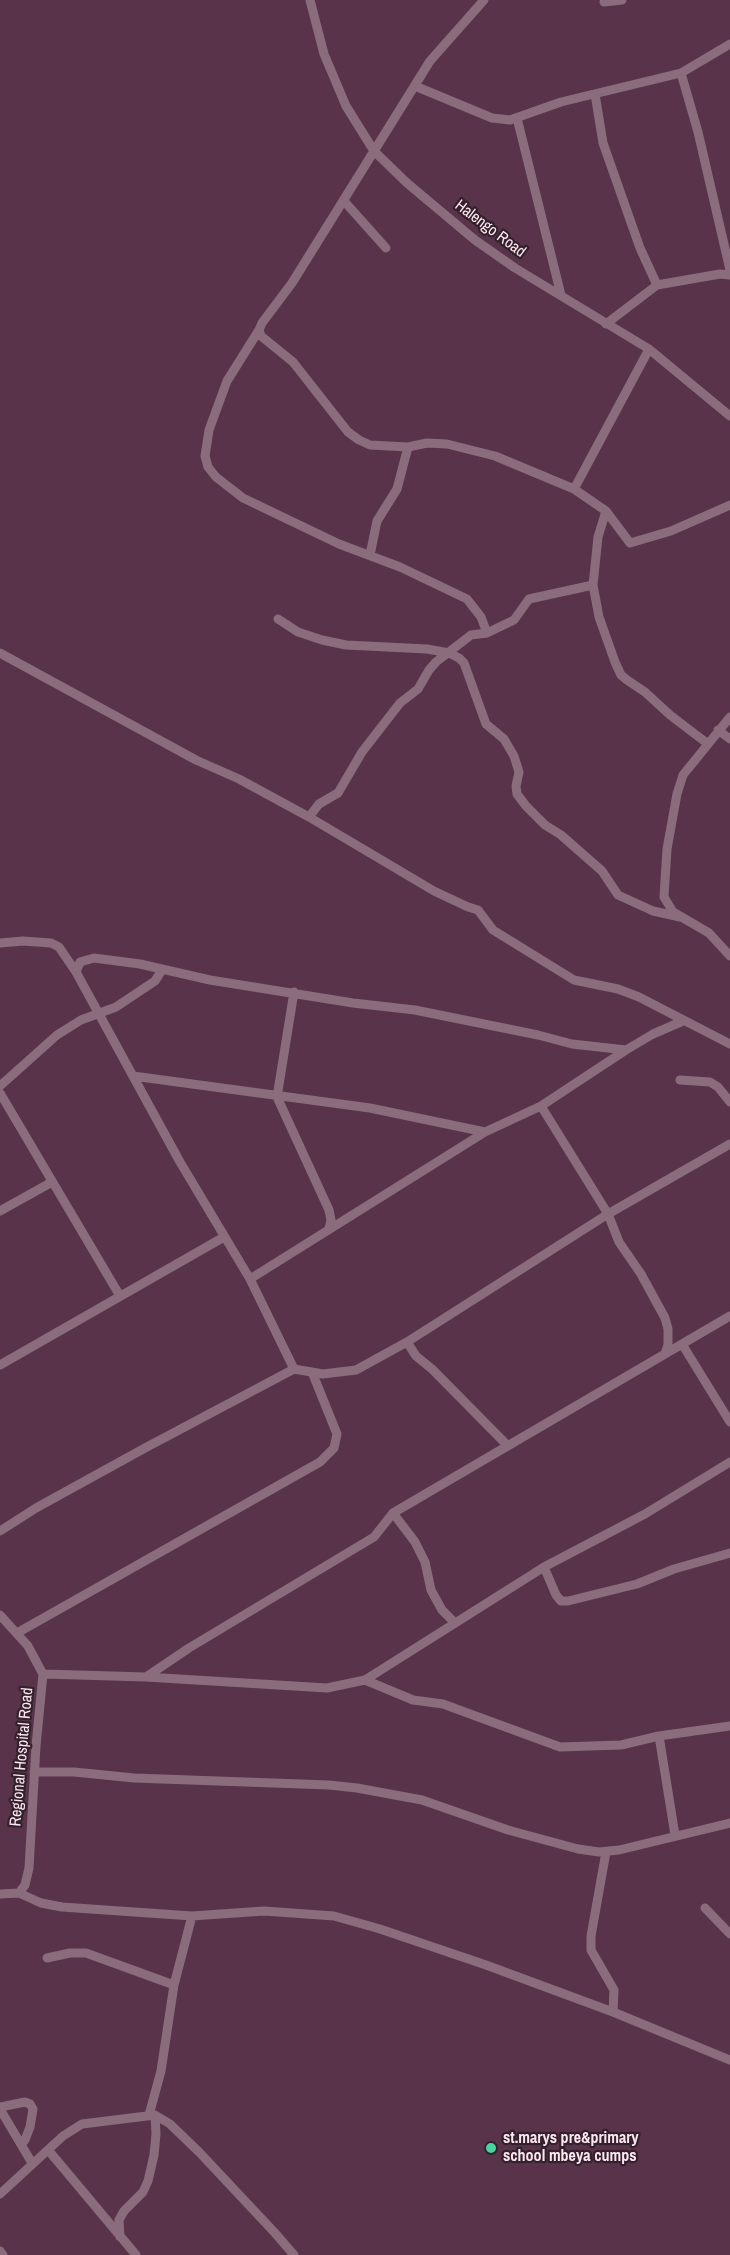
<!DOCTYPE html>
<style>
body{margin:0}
canvas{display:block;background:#58334a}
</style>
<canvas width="730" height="2255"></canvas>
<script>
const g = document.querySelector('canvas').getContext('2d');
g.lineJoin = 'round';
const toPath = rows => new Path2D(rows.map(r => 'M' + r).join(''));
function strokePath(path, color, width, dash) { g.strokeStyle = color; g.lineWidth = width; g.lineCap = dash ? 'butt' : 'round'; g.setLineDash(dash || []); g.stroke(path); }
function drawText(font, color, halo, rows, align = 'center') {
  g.font = font + ' "Archivo Narrow",sans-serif'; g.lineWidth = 4.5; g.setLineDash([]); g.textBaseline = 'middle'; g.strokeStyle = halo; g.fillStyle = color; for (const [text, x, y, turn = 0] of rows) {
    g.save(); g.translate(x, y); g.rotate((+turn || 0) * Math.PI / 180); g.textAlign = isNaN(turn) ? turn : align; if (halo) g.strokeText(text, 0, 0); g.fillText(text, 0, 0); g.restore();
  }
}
strokePath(toPath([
 [310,0,324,54,346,106,374,151,407,183,475,240,515,268,649,349,730,416],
 [484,0,430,61,292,283,262,323,259,330,261,336,293,362,348,432,359,440,370,445,408,447,427,443,447,444,495,456,574,489,606,511,630,543,671,531,730,505],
 [604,2,622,0],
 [681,73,698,132,730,270],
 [415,86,492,118,510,120,561,102,681,73,730,44],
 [595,94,603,143,640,248,657,285],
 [517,118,561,295],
 [344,201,386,248],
 [606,324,657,285,720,274,730,275],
 [259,330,227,381,209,430,205,456,208,467,216,477,243,498,339,544,400,567,467,599,481,617,487,633],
 [574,489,649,349],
 [606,511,598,537,593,585,599,617,615,662,621,675,627,680,645,692,670,715,708,744],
 [370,555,377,521,397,489,408,447],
 [278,619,298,632,322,640,346,645,427,649,449,653,459,658,464,663,486,724,504,739,514,756,519,772,516,786,517,794,526,806,545,825,561,835,602,871,618,895,653,911,680,917],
 [0,653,196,760,239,779,309,817,434,891,468,907,478,910,493,930,574,980,618,989,639,997,730,1044],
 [730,717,683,775,677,794,667,849,664,897,673,912,709,933,730,956],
 [718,730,730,739],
 [309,817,319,804,338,793,362,752,400,703,418,689,429,670,436,662,471,635,487,633,514,620,529,599,593,585],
 [0,943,23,941,51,943,59,947,76,972,180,1162,250,1279,294,1369],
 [76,972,80,962,94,958,140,964,210,980,353,1003,415,1010,538,1035,572,1044,626,1050],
 [294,992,277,1097,329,1210,331,1220,329,1229],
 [133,1076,370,1108,485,1132],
 [680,1080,710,1082,718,1087,730,1102],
 [0,1086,57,1035,81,1020,116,1007,155,981,162,970],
 [0,1093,120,1296],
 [541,1106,608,1214,619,1242,641,1274,665,1318,668,1329,668,1345,665,1354],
 [0,1211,52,1182],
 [250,1279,485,1132,541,1106,626,1050,653,1034,683,1021],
 [407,1342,416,1356,432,1369,508,1446],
 [682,1344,730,1422],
 [0,1365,224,1237],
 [393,1513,415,1542,425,1562,431,1590,442,1610,455,1623],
 [0,1531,36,1508,145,1448,294,1369,323,1374,356,1370,407,1342,608,1214,730,1144],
 [544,1567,556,1595,561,1601,568,1601,637,1584,674,1569,730,1553],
 [0,1615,28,1646,43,1674,36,1746,29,1868,25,1885,19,1893,0,1894],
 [17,1633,320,1462,334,1448,337,1434,312,1372],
 [43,1674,146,1677,327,1688,365,1680,544,1567,645,1514,730,1462],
 [146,1677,189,1648,374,1537,393,1513,730,1316],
 [365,1680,413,1700,443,1704,560,1747,621,1745,659,1736,730,1726],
 [659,1736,675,1835],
 [34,1772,74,1772,134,1778,329,1785,357,1788,422,1800,508,1830,578,1849,599,1852,619,1850,730,1823],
 [606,1852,591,1936,591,1950,614,1990,613,2012],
 [19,1893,41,1903,62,1907,192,1916,264,1911,334,1916,380,1929,486,1965,613,2012,730,2060],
 [705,1908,730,1934],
 [47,1958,70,1953,86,1953,174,1985],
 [0,2107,25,2102,30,2104,33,2109,30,2127,25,2140,22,2143],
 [0,2109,32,2163],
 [149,2115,161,2071,174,1985,192,1916],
 [49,2151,136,2255],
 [0,2194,63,2136,82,2124,155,2115,170,2124,200,2153,275,2233,294,2255],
 [120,2237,119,2220,124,2211,143,2192,148,2181,154,2155,156,2134,155,2115],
 [0,2251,3,2255]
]), '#8a6c7d', 9);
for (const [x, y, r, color] of [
 [491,2148,6,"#49d49d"]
]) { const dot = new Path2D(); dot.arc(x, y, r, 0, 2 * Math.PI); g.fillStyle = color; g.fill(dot); strokePath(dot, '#33212c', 2); }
drawText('16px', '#fde5f2', '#33212c', [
 ["Halengo Road",490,229,37],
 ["Regional Hospital Road",22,1757,-85]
]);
drawText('bold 16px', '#fde5f2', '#33212c', [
 ["st.marys pre&primary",503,2139],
 ["school mbeya cumps",503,2157]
], 'left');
</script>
